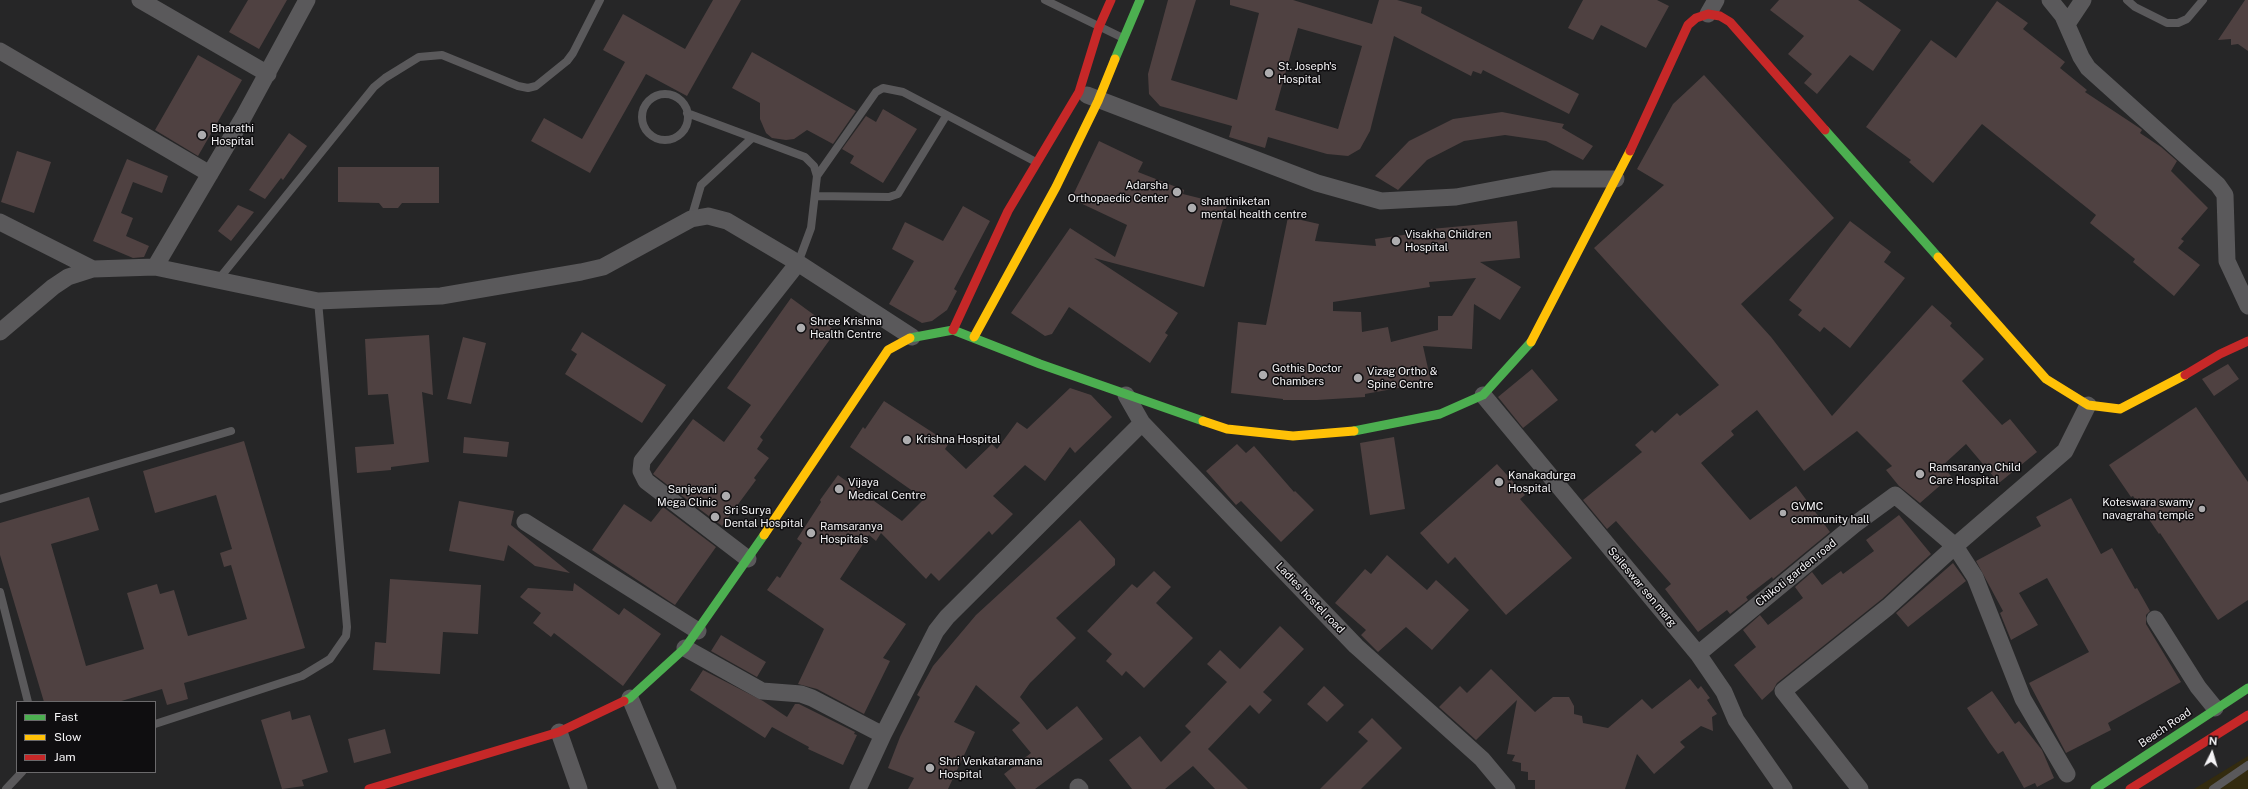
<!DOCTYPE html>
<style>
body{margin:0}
#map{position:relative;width:2248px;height:789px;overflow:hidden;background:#262627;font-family:"Public Sans",sans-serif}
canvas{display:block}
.legend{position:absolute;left:16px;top:701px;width:140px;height:72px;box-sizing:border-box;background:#0f0e10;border:1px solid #6b6a6c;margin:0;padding:5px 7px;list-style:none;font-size:12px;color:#f5f4f6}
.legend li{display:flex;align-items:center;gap:8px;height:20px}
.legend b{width:20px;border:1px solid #6b6a6c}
.north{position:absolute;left:2192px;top:733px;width:40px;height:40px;-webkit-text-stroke:3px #0f0e10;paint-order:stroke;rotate:5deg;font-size:11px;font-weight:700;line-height:16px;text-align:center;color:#f5f4f6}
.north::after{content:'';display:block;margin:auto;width:14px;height:18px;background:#f5f4f6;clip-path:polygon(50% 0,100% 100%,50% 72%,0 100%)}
</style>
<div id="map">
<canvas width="2248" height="789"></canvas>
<ul class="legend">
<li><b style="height:5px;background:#4caf50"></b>Fast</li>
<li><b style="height:5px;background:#ffc107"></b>Slow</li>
<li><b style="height:5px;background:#c62828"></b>Jam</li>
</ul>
<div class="north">N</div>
</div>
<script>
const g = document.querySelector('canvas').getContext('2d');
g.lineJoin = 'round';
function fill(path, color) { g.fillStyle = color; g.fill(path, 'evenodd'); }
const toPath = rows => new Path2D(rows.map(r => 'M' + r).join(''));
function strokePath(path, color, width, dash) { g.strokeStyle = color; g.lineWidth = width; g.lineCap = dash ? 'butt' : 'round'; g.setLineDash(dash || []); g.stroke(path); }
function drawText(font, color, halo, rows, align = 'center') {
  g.font = font + ' "Public Sans",sans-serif'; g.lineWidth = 3; g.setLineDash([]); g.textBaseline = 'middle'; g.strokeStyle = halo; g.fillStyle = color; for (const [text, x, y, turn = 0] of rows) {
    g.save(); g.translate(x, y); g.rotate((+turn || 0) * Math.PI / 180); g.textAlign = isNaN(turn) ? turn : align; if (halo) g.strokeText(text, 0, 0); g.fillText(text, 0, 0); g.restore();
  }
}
fill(toPath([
 [2248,756,2248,789,2194,789]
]), '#332b0f');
fill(toPath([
 [248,0,287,0,259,49,229,32],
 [713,0,741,0,687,96,646,74,590,173,531,141,544,118,582,139,625,62,603,50,623,14,685,49],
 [1168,0,1196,0,1171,80,1237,100,1259,13,1230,5,1230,0,1293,0,1372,24,1379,0,1397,0,1422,7,1421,13,1579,94,1569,114,1483,70,1481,74,1473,71,1471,76,1394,36,1370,131,1360,149,1348,156,1327,154,1268,137,1265,148,1229,137,1232,126,1160,106,1149,94,1148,74],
 [1298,28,1362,46,1338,129,1275,110],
 [1583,0,1657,0,1669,6,1646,48,1601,25,1593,40,1568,28],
 [1779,0,1858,0,1901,30,1873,71,1850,55,1817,94,1804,83,1812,74,1788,54,1804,36,1770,10],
 [2245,0,2248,0,2248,51,2238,44,2231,45,2231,39,2218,40],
 [1997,1,2028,23,2023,29,2065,62,2060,68,2087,90,2085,92,2141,129,2142,130,2140,133,2161,147,2177,161,2171,171,2208,208,2181,239,2184,241,2178,248,2200,265,2174,296,2133,262,2135,259,2090,223,2096,215,1982,124,1933,183,1909,162,1911,160,1866,127,1931,40,1956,58],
 [752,52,856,111,833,144,807,130,794,139,786,140,772,138,766,133,760,119,760,103,732,88],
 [198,55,242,80,198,156,155,130],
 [1704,75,1834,218,1741,304,1771,337,1832,416,1932,305,1952,323,1950,326,1984,359,1962,381,2002,425,2010,419,2037,452,1999,483,1966,444,1942,466,1951,476,1920,503,1899,486,1886,470,1892,466,1857,431,1804,471,1757,410,1731,431,1734,435,1701,463,1750,520,1796,486,1830,532,1773,579,1772,577,1746,597,1748,600,1730,614,1727,610,1698,632,1665,589,1671,584,1616,521,1607,529,1583,500,1642,452,1635,445,1652,430,1655,433,1677,413,1680,416,1719,385,1594,248,1664,185,1637,169,1673,104],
 [883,109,917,129,883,183,850,163,854,156,842,149,866,116,876,122],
 [1502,112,1564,124,1562,128,1593,146,1583,160,1546,141,1505,135,1464,141,1427,160,1398,190,1375,176,1409,141,1453,119],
 [289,133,307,146,283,180,281,178,265,199,249,190],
 [1099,141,1143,162,1138,172,1184,190,1183,194,1227,205,1204,287,1094,258,1178,313,1165,333,1168,335,1150,363,1069,307,1052,334,1045,336,1011,313,1070,228,1115,257,1127,225,1074,200,1074,193],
 [17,151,51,162,34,213,1,202],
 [127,159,168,176,162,193,133,182,121,213,133,218,126,236,149,246,144,257,133,258,93,241],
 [338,167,439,167,439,203,402,203,398,208,383,208,379,203,338,202],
 [238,205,254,212,231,241,218,231],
 [963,206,990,221,954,289,957,291,947,310,932,321,922,323,889,304,914,261,892,249,905,222,943,241],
 [1288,217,1319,224,1315,241,1376,246,1375,239,1431,231,1431,229,1517,221,1520,258,1480,262,1521,287,1500,320,1474,304,1472,349,1423,346,1431,382,1365,394,1365,397,1317,400,1283,400,1283,399,1231,393,1238,322,1266,325],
 [1476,278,1452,316,1438,316,1438,330,1391,342,1388,327,1362,332,1361,312,1333,311,1333,302,1430,287,1429,282],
 [1850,221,1891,252,1884,262,1905,278,1850,348,1824,327,1820,332,1798,315,1802,310,1789,300],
 [791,298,836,331,760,437,763,440,757,449,769,458,754,478,756,480,722,526,653,474,693,419,724,442,751,405,727,388],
 [582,332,666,385,642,423,565,374,577,354,571,350],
 [429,335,433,395,422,392,429,462,391,467,391,470,357,473,355,447,394,444,388,394,368,395,365,339],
 [463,337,486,343,471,404,447,399],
 [2228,364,2239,379,2214,396,2202,379],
 [1532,369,1558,400,1523,428,1498,397],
 [1070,388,1091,395,1112,417,1075,453,1070,447,1045,481,1025,465,993,496,1013,514,992,535,989,531,939,581,931,573,926,579,881,533,876,541,869,535,840,579,906,624,883,658,890,661,864,714,817,689,798,684,824,629,767,590,777,576,780,578,802,543,797,539,821,502,820,500,838,475,902,521,924,499,850,447,863,427,865,429,884,401,949,443,945,449,966,469,992,444,997,449,1017,422,1027,429],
 [2196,407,2248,482,2248,600,2218,620,2160,533,2159,534,2133,496,2131,497,2109,465],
 [464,437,509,442,507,457,463,453],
 [1394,437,1405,509,1370,515,1360,443],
 [244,441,305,648,184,683,188,699,167,705,162,689,118,702,44,702,0,555,0,523,89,497,99,530,51,544,86,666,144,649,127,593,157,584,160,594,174,590,188,636,247,619,231,565,224,567,220,553,232,549,216,495,155,513,143,471],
 [1237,444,1246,453,1254,446,1294,492,1295,491,1314,510,1281,542,1241,501,1236,505,1206,471],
 [1497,464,1525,495,1520,499,1572,558,1506,615,1455,557,1448,564,1420,533],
 [2071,498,2101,554,2112,548,2135,589,2137,588,2150,611,2146,615,2146,624,2181,682,2108,723,2111,730,2066,753,2029,683,2089,652,2047,578,2019,593,2038,625,2011,640,2000,613,2003,611,1976,561,2041,526,2036,517],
 [459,501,514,511,511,525,570,573,535,566,508,545,504,561,449,551],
 [624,504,651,522,663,507,716,547,675,605,592,550],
 [1899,515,1931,554,1882,599,1777,683,1773,690,1762,700,1734,665,1756,647,1743,630,1760,615,1768,625,1803,598,1795,587,1812,572,1822,585,1841,571,1843,574,1874,551,1866,540],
 [1080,520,1115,559,1115,565,1056,618,1076,638,1030,683,1020,697,1047,730,1077,706,1103,739,1035,789,1016,789,1004,774,1031,753,1012,730,1020,723,976,685,954,722,975,732,948,789,908,789,914,778,888,768,900,737,920,697,917,695,933,666,976,615],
 [1387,555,1427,590,1436,580,1469,610,1432,650,1406,627,1378,652,1361,635,1366,630,1335,603,1365,569,1371,574],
 [1953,563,1966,581,1908,627,1896,613],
 [1154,571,1171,587,1156,603,1193,638,1144,688,1126,671,1122,676,1106,661,1112,654,1087,631,1132,584,1137,588],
 [390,579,481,585,478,634,443,632,440,674,373,670,375,642,386,643],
 [574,583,619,615,624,608,661,634,623,686,554,633,551,637,533,623,541,613,520,597,528,588,573,591],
 [1280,626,1304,649,1263,692,1272,700,1259,714,1250,705,1208,749,1248,789,1215,789,1193,766,1165,789,1132,789,1109,760,1140,736,1161,762,1191,732,1185,726,1227,682,1207,664,1220,650,1240,669],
 [721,635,766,662,757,677,711,651],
 [1491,669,1535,712,1553,697,1569,697,1574,706,1574,714,1582,716,1583,723,1608,728,1642,699,1652,709,1690,679,1698,689,1701,686,1710,698,1707,700,1717,714,1712,717,1713,731,1701,726,1680,742,1685,747,1654,774,1637,754,1625,789,1535,789,1535,780,1528,780,1528,772,1521,771,1521,763,1512,761,1515,755,1507,754,1517,700,1476,740,1439,707,1460,686,1467,693],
 [703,670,763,701,787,717,795,704,799,704,855,732,854,734,857,735,843,765,808,749,809,747,772,727,765,738,690,690],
 [1324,686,1344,705,1327,722,1307,704],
 [1992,691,2015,724,2019,721,2042,750,2054,778,2037,787,2035,783,2024,788,2003,751,1998,754,1990,743,1967,708],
 [290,711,292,720,310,715,328,772,302,780,304,786,282,789,261,720],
 [1372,718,1402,748,1361,789,1320,789,1368,741,1358,732],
 [385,729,391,753,354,763,348,739]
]), '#4f4141');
strokePath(toPath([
 [1045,0,1123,38],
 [2127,0,2135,7,2167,23,2178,23,2187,19,2203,0],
 '642 117a23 23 0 1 1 46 0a23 23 0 1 1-46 0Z',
 [687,113,805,157,814,166,817,176,811,228,798,263],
 [817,176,876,92,883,88,903,92,1036,162],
 [815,196,889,197,898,194,946,116],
 [691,219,701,185,752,138],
 [218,280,374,87,385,78,419,57,442,55,518,86,528,88,536,86,567,61,573,53,600,0],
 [0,499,231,431],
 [0,592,28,702],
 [155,724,302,676,330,659,346,636,347,627,318,301],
 [6,789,22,772],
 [2213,789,2248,765]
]), '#5a595b', 8);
strokePath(toPath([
 [140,0,268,74],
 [2050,0,2063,16,2081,57,2088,68,2218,185,2225,195,2227,261,2248,306],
 [1708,14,1716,0],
 [2067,24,2083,0],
 [0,51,210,174],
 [1087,95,1317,183,1381,201,1456,197,1552,179,1616,179],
 [0,222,93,269],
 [155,267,244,116,307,0],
 [0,332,53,287,68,277,93,269,155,267,318,301,441,296,581,272,603,267,691,219,708,216,727,221,798,263,912,337],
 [1126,395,1142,423,1356,646,1482,759,1507,789],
 [1483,395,1698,654,1724,692,1736,720,1784,789],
 [525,522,698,631],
 [748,559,646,481,641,471,642,461,798,263],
 [2155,619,2198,687,2215,708],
 [685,648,762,691,801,694,812,698,883,735],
 [1698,654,1854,525,1895,495,1955,546,1888,607,1783,691,1860,789],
 [630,698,668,789],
 [559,732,579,789],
 [2067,774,2023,699,1975,577,1955,546,2065,451,2088,405],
 [1078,787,1080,789],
 [858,789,883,735,936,631,947,617,1142,423]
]), '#5a595b', 17);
strokePath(toPath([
 [1115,59,1140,0],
 [1825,130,1938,257],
 [910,338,953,330,1040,364,1203,421],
 [1354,431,1440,414,1483,395,1531,342],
 [624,701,630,698,685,648,764,535],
 [2095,789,2248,688]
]), '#4caf50', 9);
strokePath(toPath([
 [1938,257,2046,379,2088,405,2120,409,2185,375],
 [974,337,1056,187,1098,101,1115,59],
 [1531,342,1630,151],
 [1203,421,1227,429,1293,436,1354,431],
 [764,535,888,350,910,338]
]), '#ffc107', 9);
strokePath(toPath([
 [1630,151,1688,25,1696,18,1708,14,1720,16,1730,22,1825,130],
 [953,330,1008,211,1079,92,1099,27,1111,0],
 [2185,375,2220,354,2248,341],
 [369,789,559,732,624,701],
 [2130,789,2248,715]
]), '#c62828', 9);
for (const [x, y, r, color] of [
 [1269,73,5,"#adacae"],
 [202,135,5,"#adacae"],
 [1177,192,5,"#adacae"],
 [1192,208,5,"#adacae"],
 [1396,241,5,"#adacae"],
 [801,328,5,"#adacae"],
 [1263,375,5,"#adacae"],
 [1358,378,5,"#adacae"],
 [907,440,5,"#adacae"],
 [1920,474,5,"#adacae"],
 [1499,482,5,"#adacae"],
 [839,489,5,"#adacae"],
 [726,496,5,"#adacae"],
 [2202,509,4,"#adacae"],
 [1783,513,4,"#adacae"],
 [715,517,5,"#adacae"],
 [811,533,5,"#adacae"],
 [930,768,5,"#adacae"]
]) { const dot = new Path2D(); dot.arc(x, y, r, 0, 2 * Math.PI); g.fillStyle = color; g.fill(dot); strokePath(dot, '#0f0e10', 1.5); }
drawText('11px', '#f5f4f6', '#0f0e10', [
 ["St. Joseph's",1278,67],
 ["Hospital",1278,80],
 ["Bharathi",211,129],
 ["Hospital",211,142],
 ["Adarsha",1168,186,"right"],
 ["Orthopaedic Center",1168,199,"right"],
 ["shantiniketan",1201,202],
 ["mental health centre",1201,215],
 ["Visakha Children",1405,235],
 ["Hospital",1405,248],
 ["Shree Krishna",810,322],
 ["Health Centre",810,335],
 ["Gothis Doctor",1272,369],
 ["Chambers",1272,382],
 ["Vizag Ortho &",1367,372],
 ["Spine Centre",1367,385],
 ["Krishna Hospital",916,440],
 ["Ramsaranya Child",1929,468],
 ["Care Hospital",1929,481],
 ["Kanakadurga",1508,476],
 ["Hospital",1508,489],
 ["Vijaya",848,483],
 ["Medical Centre",848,496],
 ["Sanjevani",717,490,"right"],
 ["Mega Clinic",717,503,"right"],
 ["Koteswara swamy",2194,503,"right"],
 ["navagraha temple",2194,516,"right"],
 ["GVMC",1791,507],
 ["community hall",1791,520],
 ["Sri Surya",724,511],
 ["Dental Hospital",724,524],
 ["Ramsaranya",820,527],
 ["Hospitals",820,540],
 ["Shri Venkataramana",939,762],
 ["Hospital",939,775]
], 'left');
drawText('11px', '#f5f4f6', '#0f0e10', [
 ["Chikoti garden road",1796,573,-39],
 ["Saileswar sen marg",1642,587,50],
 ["Ladies hostel road",1310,598,46],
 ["Beach Road",2165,728,-34]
]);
</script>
